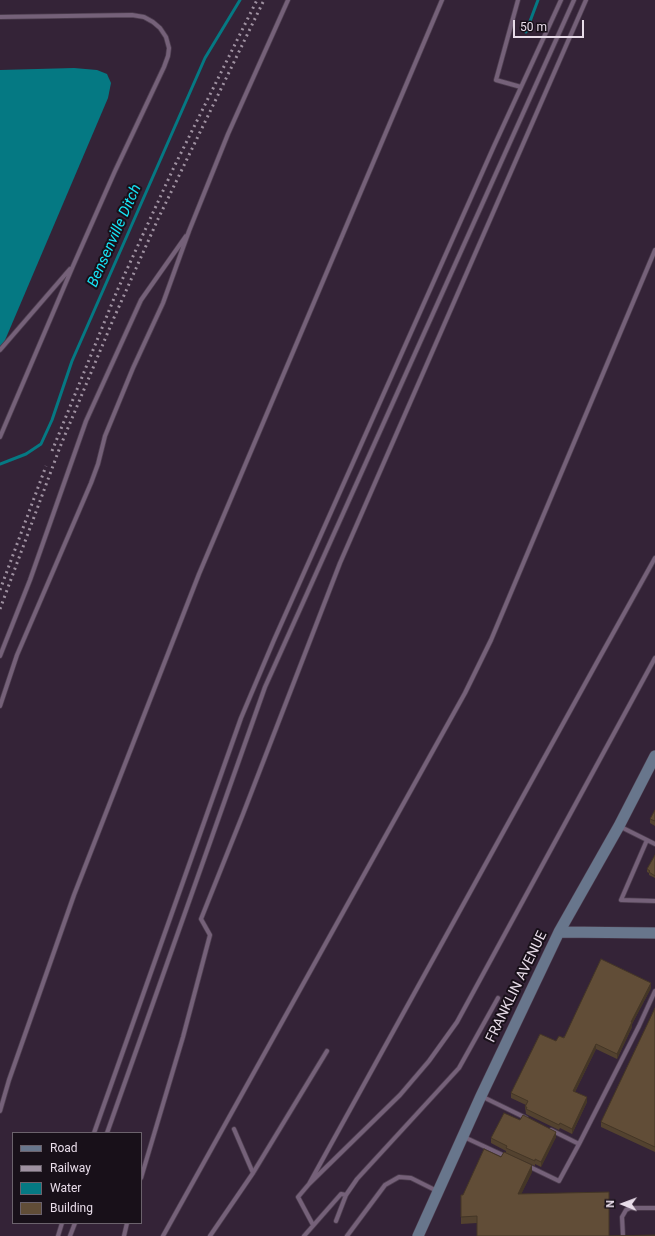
<!DOCTYPE html>
<style>
body{margin:0}
#map{position:relative;width:655px;height:1236px;overflow:hidden;background:#342337;font-family:Roboto,sans-serif}
canvas{display:block}
.legend{position:absolute;left:12px;top:1132px;width:130px;height:92px;box-sizing:border-box;background:#181019;border:1px solid #6b626c;margin:0;padding:5px 7px;list-style:none;font-size:12px;color:#e8dce9}
.legend li{display:flex;align-items:center;gap:8px;height:20px}
.legend b{width:20px;border:1px solid #6b626c}
.north{position:absolute;left:603px;top:1184px;width:40px;height:40px;-webkit-text-stroke:3px #181019;paint-order:stroke;rotate:271deg;font-size:11px;font-weight:700;line-height:16px;text-align:center;color:#e8dce9}
.north::after{content:'';display:block;margin:auto;width:14px;height:18px;background:#e8dce9;clip-path:polygon(50% 0,100% 100%,50% 72%,0 100%)}
.scale{position:absolute;left:513px;top:20px;width:71px;height:18px;box-sizing:border-box;border:2px solid #e8dce9;border-top:0;padding-left:5px;font-size:12px;line-height:14px;white-space:nowrap;color:#e8dce9;-webkit-text-stroke:3px #181019;paint-order:stroke}
</style>
<div id="map">
<canvas width="655" height="1236"></canvas>
<ul class="legend">
<li><b style="height:5px;background:#68768c"></b>Road</li>
<li><b style="height:5px;background:#9f91a1"></b>Railway</li>
<li><b style="height:11px;background:#057983"></b>Water</li>
<li><b style="height:11px;background:#614d37"></b>Building</li>
</ul>
<div class="north">N</div>
<div class="scale">50 m</div>
</div>
<script>
const g = document.querySelector('canvas').getContext('2d');
g.lineJoin = 'round';
function fill(path, color) { g.fillStyle = color; g.fill(path, 'evenodd'); }
const toPath = rows => new Path2D(rows.map(r => 'M' + r).join(''));
function strokePath(path, color, width, dash) { g.strokeStyle = color; g.lineWidth = width; g.lineCap = dash ? 'butt' : 'round'; g.setLineDash(dash || []); g.stroke(path); }
function drawText(font, color, halo, rows, align = 'center') {
  g.font = font + ' Roboto,sans-serif'; g.lineWidth = 4; g.setLineDash([]); g.textBaseline = 'middle'; g.strokeStyle = halo; g.fillStyle = color; for (const [text, x, y, turn = 0] of rows) {
    g.save(); g.translate(x, y); g.rotate((+turn || 0) * Math.PI / 180); g.textAlign = isNaN(turn) ? turn : align; if (halo) g.strokeText(text, 0, 0); g.fillText(text, 0, 0); g.restore();
  }
}
fill(toPath([
 [74,68,97,70,107,74,111,83,108,98,0,352,0,70]
]), '#057983');
strokePath(toPath([
 [526,32,538,0],
 [0,464,26,454,41,444,52,420,72,361,205,58,240,0]
]), '#057983', 3);
const service = toPath([
 [518,0,496,80,521,87],
 [0,17,132,15,144,17,153,22,160,28,166,37,169,48,168,56,164,67,115,171,73,266,0,437],
 [0,350,70,269],
 [0,656,30,580,86,421,141,300,186,236],
 [0,706,17,655,91,483,98,464,105,436,133,368,163,303,189,231,228,134,288,0],
 [621,827,655,844],
 [647,840,621,900,655,901],
 [481,1096,526,1118],
 [0,1111,9,1080,74,895,199,574,442,0],
 [234,1129,253,1173],
 [551,1130,579,1144],
 [94,1133,241,718,274,640,494,146,561,0],
 [107,1133,265,687,574,0],
 [464,1137,507,1157],
 [528,1166,559,1181,579,1144,639,1026,655,991],
 [141,1178,183,1037,210,935,201,919,243,814,340,563,586,0],
 [309,1184,596,664,655,558],
 [336,1221,346,1195,357,1179,459,1068,498,998],
 [313,1225,298,1197,309,1184,400,1095,429,1061,457,1022,655,658],
 [58,1236,62,1223],
 [70,1236,75,1223],
 [124,1236,127,1223],
 [163,1236,465,693,491,640,655,250],
 [210,1236,253,1173,327,1051],
 [304,1236,341,1194,346,1195],
 [347,1236,385,1185,399,1177,411,1178,437,1191],
 [623,1236,622,1217,626,1210,630,1208,655,1208]
]);
const secondary = toPath([
 [559,932,655,933],
 [418,1236,481,1096,559,932,619,826,655,756]
]);
strokePath(service, '#4d3e4f', 5.5);
strokePath(secondary, '#4d3e4f', 12);
strokePath(service, '#756179', 4);
strokePath(secondary, '#68768c', 11);
strokePath(toPath([
 [52,451,117,291,174,167,257,0],
 [0,590,46,466],
 [0,609,60,447,113,320,158,219,264,0]
]), '#9f91a1', 3, [2, 4]);
fill(toPath([
 [655,810,655,826,650,823,650,819],
 [655,855,655,878,649,875,649,873,647,872,647,869],
 [651,988,632,1024,632,1027,617,1059,596,1049,575,1092,587,1102,572,1134,560,1128,559,1130,526,1114,525,1107,526,1105,511,1098,511,1093,556,1041],
 [655,1008,655,1152,601,1127,601,1122],
 [556,1137,541,1167,535,1164,535,1166,506,1153,506,1151,491,1143,491,1138],
 [532,1172,521,1194,609,1236,655,1236,477,1236,477,1223,461,1224,461,1195,463,1195]
]), '#53422f');
fill(toPath([
 [651,983,651,988,632,1024,632,1027,617,1059,617,1054,631,1022],
 [596,1044,596,1049,573,1096,573,1091],
 [587,1097,587,1102,572,1134,572,1129],
 [556,1132,556,1137,541,1167,541,1162],
 [532,1165,532,1172,518,1201,518,1194]
]), '#443626');
const building = toPath([
 [655,810,655,821,650,819,655,810],
 [655,855,655,876,649,872,650,871,647,869,655,855],
 [601,959,651,983,631,1022,632,1022,617,1054,596,1044,573,1091,587,1097,572,1129,560,1123,559,1125,526,1109,527,1107,525,1107,528,1101,511,1093,540,1034,556,1041,559,1036,564,1038,601,959],
 [655,1008,655,1147,601,1122,655,1008],
 [504,1113,520,1120,523,1115,556,1132,541,1162,535,1159,535,1161,506,1148,507,1146,491,1138,504,1113],
 [484,1149,501,1157,504,1152,532,1165,518,1194,609,1192,609,1236,655,1235,655,1236,477,1236,477,1216,461,1217,461,1195,463,1195,484,1149]
]);
fill(building, '#614d37');
strokePath(building, '#443626', 1);
drawText('14px', '#e8dce9', '#181019', [
 ["FRANKLIN AVENUE",517,987,-64]
]);
drawText('italic 15px', '#16e3f5', '#181019', [
 ["Bensenville Ditch",115,236,-66]
]);
</script>
